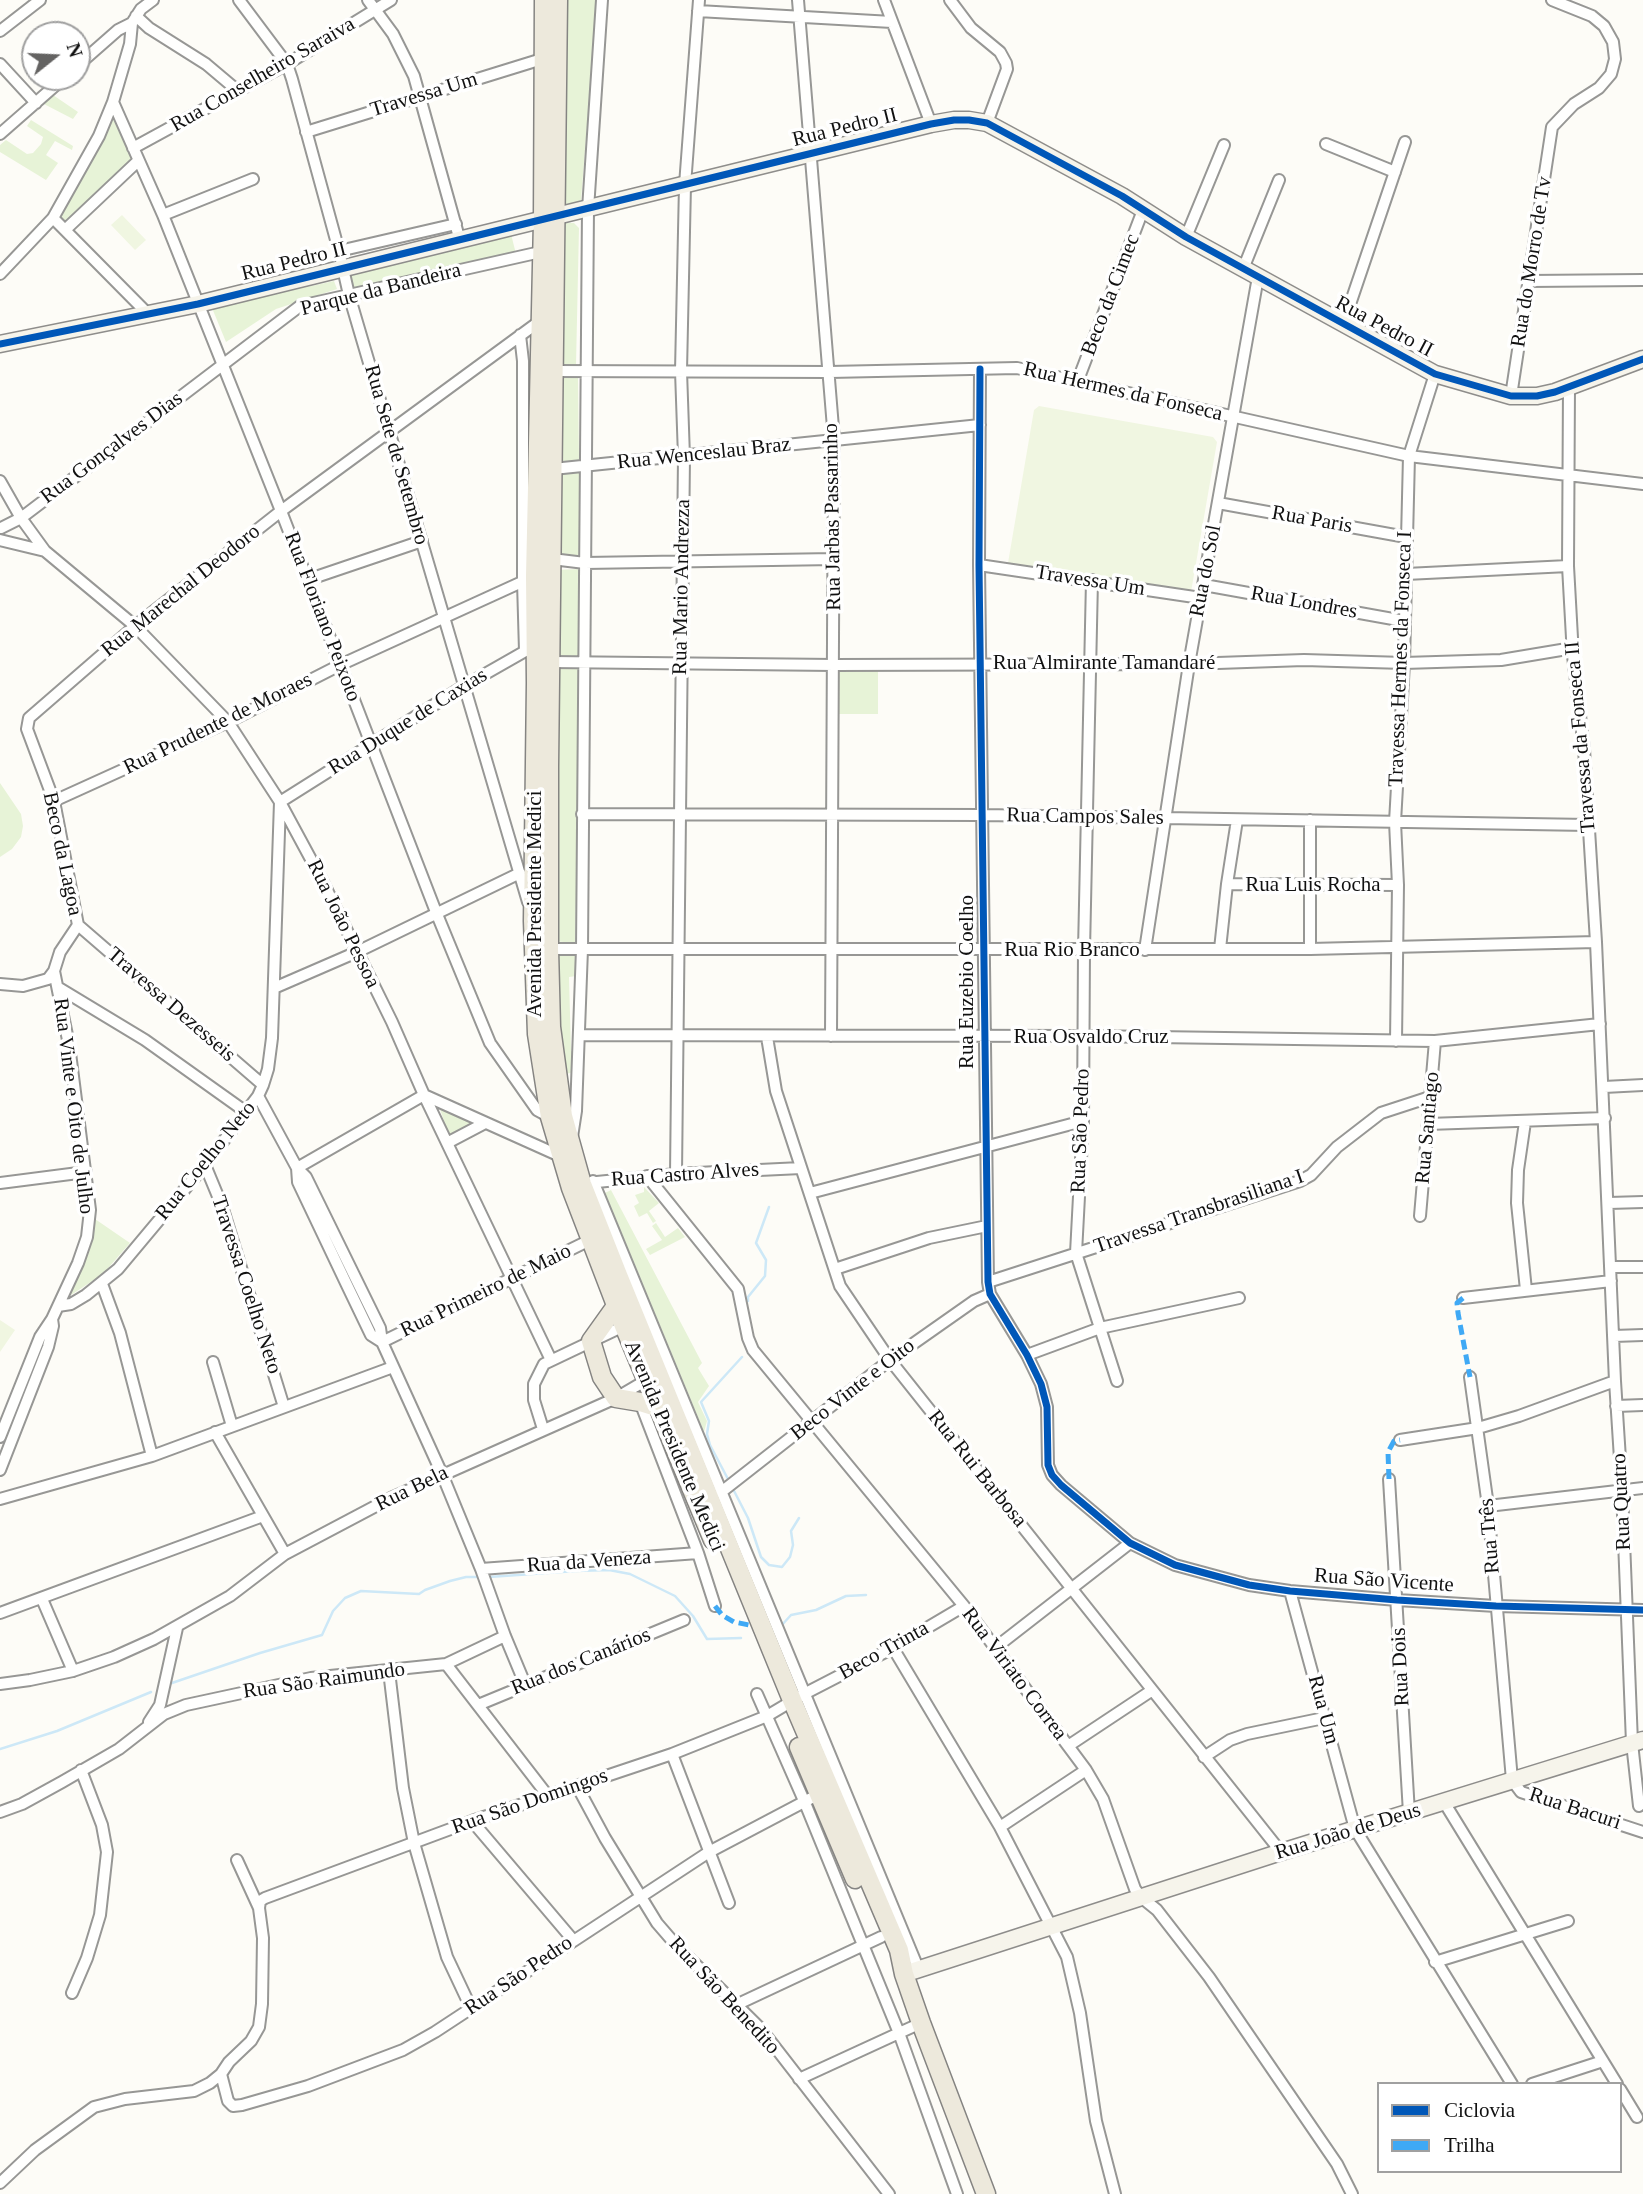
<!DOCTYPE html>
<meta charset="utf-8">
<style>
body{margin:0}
#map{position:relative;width:1643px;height:2194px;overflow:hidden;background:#fdfcf7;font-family:Georgia,serif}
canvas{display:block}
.legend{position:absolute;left:1377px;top:2082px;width:245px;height:91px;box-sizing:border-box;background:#fff;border:2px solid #a0a0a0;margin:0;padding:9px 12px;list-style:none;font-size:21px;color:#111}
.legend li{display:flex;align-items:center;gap:14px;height:35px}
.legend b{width:35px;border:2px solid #a0a0a0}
.north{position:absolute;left:21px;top:21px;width:70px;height:70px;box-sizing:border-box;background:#fff;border:2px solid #a0a0a0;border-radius:50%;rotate:72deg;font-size:19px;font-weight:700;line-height:28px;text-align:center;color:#111}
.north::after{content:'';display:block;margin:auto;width:24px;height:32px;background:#646362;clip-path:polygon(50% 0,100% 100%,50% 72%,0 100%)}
</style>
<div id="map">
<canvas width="1643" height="2194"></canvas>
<ul class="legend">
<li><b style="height:9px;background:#0057b8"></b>Ciclovia</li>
<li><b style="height:9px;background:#3fa9f5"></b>Trilha</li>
</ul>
<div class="north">N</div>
</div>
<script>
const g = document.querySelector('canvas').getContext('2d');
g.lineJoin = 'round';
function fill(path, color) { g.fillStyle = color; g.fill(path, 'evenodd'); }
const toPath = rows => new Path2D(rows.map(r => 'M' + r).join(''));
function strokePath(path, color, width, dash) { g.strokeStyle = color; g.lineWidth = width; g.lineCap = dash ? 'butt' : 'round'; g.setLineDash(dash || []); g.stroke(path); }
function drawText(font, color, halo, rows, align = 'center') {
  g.font = font + ' Georgia,serif'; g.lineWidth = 7; g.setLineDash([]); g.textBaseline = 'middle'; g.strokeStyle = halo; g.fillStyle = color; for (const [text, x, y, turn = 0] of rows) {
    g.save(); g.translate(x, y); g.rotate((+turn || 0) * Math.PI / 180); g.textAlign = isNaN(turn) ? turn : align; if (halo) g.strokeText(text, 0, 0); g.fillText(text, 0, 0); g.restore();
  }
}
fill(toPath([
 [562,0,597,0,581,200,564,209],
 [53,95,78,112,73,119,42,103],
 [114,108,136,160,65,227,55,217],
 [31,120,73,146,72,150,55,141,46,155,58,163,46,180,0,152,0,145,6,140,27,154,33,153,41,144,43,137,27,126],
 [565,223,574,223,579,228,576,365,562,367,562,225],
 [511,234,516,254,353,291,349,271],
 [334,281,337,289,276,309,226,342,212,308],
 [558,376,578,377,579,462,555,465],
 [556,472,580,473,579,558,555,557],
 [580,569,580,659,554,659,555,570],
 [555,666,581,667,575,943,553,941],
 [839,668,878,668,878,714,839,714],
 [0,783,21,814,23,826,21,837,12,849,0,857],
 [559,954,576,954,577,976,569,977,571,1051,574,1052,575,1072,560,1075,554,956],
 [439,1106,475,1123,449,1136],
 [644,1187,659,1203,649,1211,656,1221,653,1223,647,1213,639,1217,634,1206,639,1203,635,1195,644,1192],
 [611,1190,702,1363,698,1368,709,1386,698,1402,707,1421,704,1432,605,1193],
 [95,1219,130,1243,103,1274,68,1297,67,1295,88,1248],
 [656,1223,665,1237,678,1228,685,1237,650,1255,646,1249,662,1240,652,1226]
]), '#e7f3d7');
fill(toPath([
 [122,215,146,240,135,250,111,225],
 [1039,406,1213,437,1217,442,1191,592,1008,563,1034,410],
 [0,1320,15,1330,0,1352]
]), '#f0f6e1');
strokePath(toPath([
 [748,1301,748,1297,765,1276,766,1260,756,1243,769,1207],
 [729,1481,710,1445,707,1434,709,1421,701,1402,742,1357],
 [732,1487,748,1518,761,1557,769,1565,782,1567,790,1557,793,1545,791,1531,799,1518],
 [489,1577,576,1571,609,1570,630,1574,675,1596,693,1616,707,1639,741,1638],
 [781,1626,791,1615,816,1610,846,1596,866,1595],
 [169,1684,260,1653,322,1635,333,1611,345,1598,361,1591,419,1594,425,1590,450,1581,466,1577,479,1577],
 [0,1749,57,1731,151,1692]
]), '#cde8f7', 2.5);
const street = toPath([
 [239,0,287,64,292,79,339,251,349,295,528,902],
 [368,0,393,34,414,76,460,241],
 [798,0,834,440,831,1036],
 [884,0,931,124],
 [950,0,971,28,1000,52,1006,63,1007,69,987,123],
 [698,11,892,22],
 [136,16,149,28,206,64,238,91],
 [0,31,40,0],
 [0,64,36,103],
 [77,66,118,30,132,23,141,9,153,0],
 [113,102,163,215,281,511,436,912,490,1043,537,1110,550,1117],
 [306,132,542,59],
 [0,134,65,77],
 [1326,144,1395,172],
 [133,148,287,64,391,0],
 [163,215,253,179],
 [53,218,148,314],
 [65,230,138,161],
 [1186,237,1224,145],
 [339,251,456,224],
 [1243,269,1279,180],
 [0,274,53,218,99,136,113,102,130,44,132,23],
 [1529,281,1643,280],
 [1343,325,1405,142],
 [520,335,523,361,523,582,525,651],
 [980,369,979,565,988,1282,990,1294,1027,1355,1041,1384,1047,1407,1048,1465,1052,1475,1061,1485,1130,1543,1175,1565,1249,1585,1290,1591,1397,1600,1496,1606,1643,1610],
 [554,371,830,372,1017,368,1409,456,1643,484],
 [1078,380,1143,210],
 [1569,386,1568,566,1573,656,1584,749,1596,942,1615,1381,1622,1490,1632,1743,1639,1806],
 [1511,396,1552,127,1574,104,1599,88,1611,74,1615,59,1613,42,1604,26,1592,16,1552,0],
 [553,469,980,425],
 [0,481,21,518,45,551,135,626,228,722,280,802,321,878,392,1022,424,1095,551,1360],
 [1218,503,1406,537],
 [1,528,21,518,300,306,545,251],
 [0,540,45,551],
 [552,559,585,563,834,559],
 [979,565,1201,598],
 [1406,574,1568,566],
 [307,580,422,541],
 [1092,580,1084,950,1083,1121,1076,1253,1117,1381],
 [1204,585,1404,621],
 [551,662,834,665,1189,664,1304,660,1404,663,1501,660,1573,648],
 [54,801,228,722,340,665,535,576],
 [582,814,983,815,1588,825],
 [1310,820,1310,949],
 [1227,884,1398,885],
 [78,925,263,1085],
 [549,949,1310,949,1596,942],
 [1220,949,1227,884,1237,820],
 [1145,950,1189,664,1258,277],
 [0,984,23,986,48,979,54,971,60,952,78,925,54,801,27,729,29,718,135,626,281,511,540,321],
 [59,988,145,1040,246,1112],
 [274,988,357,952,520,873],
 [580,1035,1084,1036,1435,1041,1600,1024],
 [767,1037,776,1091,840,1286,890,1360,1281,1852],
 [1396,1041,1398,885,1395,822,1404,663,1409,456,1435,374],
 [1604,1087,1643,1085],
 [258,1096,297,1168,306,1177,380,1328,382,1342,442,1474,481,1569,505,1636,525,1684],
 [1525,1122,1518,1170,1517,1203,1526,1290],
 [1428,1124,1605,1118],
 [572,1137,576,1111,582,949,588,209,602,0],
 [447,1143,485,1123],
 [205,1165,222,1206,284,1407],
 [297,1168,424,1095,560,1156],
 [297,1168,298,1182,346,1283,371,1335,382,1342],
 [676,1174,684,457,681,371,685,185,699,0],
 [647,1176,738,1289,748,1338,753,1350,964,1606,1086,1770,1103,1799,1135,1889,1141,1897,1157,1910,1209,1977,1337,2164,1352,2194],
 [593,1181,918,1968],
 [0,1183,86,1172],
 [587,1183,676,1174,801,1168],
 [810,1193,1083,1121],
 [1609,1203,1643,1202],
 [1420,1216,1435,1041],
 [1611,1267,1643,1267],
 [835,1269,929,1238,987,1226],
 [988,1282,1300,1181,1311,1175,1337,1147,1381,1113,1430,1097],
 [102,1284,120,1333,152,1456],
 [1463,1298,1611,1281],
 [58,1306,71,1304,86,1295,118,1269,205,1165,258,1096,263,1085,268,1069,272,1038,280,802,464,686,536,645],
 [1614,1336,1643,1335],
 [382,1342,590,1240],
 [1027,1355,1100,1328,1239,1298],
 [213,1362,232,1426],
 [1470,1377,1488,1506,1512,1780,1521,1792,1643,1832],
 [640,1402,698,1553,715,1606],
 [1616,1406,1643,1405],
 [543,1429,534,1400,534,1384,544,1364,628,1324],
 [215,1432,285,1554],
 [0,1437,40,1337,52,1319,78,1263,87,1237,90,1210,69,1045,54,971],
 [1400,1440,1478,1428,1519,1416,1615,1381],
 [0,1470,48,1347,53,1326,52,1319],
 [1389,1479,1409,1813],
 [720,1493,890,1360,974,1301,990,1294],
 [0,1499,152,1456,393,1367],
 [1488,1506,1643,1488],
 [481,1569,698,1553],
 [1290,1591,1355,1829,1512,2084],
 [42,1599,73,1671],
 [0,1613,263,1516],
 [893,1648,1000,1827,1067,1957,1080,2013,1096,2121,1115,2194],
 [995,1648,1130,1543],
 [446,1664,548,1796],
 [389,1671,403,1788,414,1843,447,1957,471,2008],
 [0,1684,30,1680,73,1671,114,1657,154,1639,230,1596,285,1554,391,1498,616,1398,650,1378],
 [757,1694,805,1803,899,2033,921,2023],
 [478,1705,684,1620],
 [149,1722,160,1705,177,1628],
 [1068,1746,1151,1691],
 [672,1754,729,1903],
 [1204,1757,1230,1740,1247,1734,1324,1718],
 [577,1786,605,1838,657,1923,676,1945,761,2029,889,2194],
 [1444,1802,1617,2084],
 [0,1812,22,1804,62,1782,119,1749,164,1714,186,1705,311,1678,446,1664,505,1636],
 [472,1821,573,1940],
 [1000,1827,1086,1770],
 [259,1908,260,1901,265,1898,472,1821,672,1754,767,1716,804,1694,893,1648,964,1606],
 [1435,1962,1568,1921],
 [72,1993,87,1958,100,1915,107,1852,102,1825,81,1770],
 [738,2004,881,1937],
 [221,2074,228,2101,233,2106,242,2105,308,2086,403,2050,435,2032,709,1852,819,1794],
 [799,2079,899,2033,957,2194],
 [1532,2084,1603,2061],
 [1620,2089,1637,2117],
 [0,2183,35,2150,94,2107,125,2099,194,2091,210,2083,221,2074,229,2062,251,2041,259,2027,262,2004,263,1938,259,1908,237,1860]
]);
const secondary = toPath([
 [0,344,198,304,931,124,954,120,969,120,987,123,1122,196,1186,237,1435,374,1511,396,1537,396,1555,392,1643,359],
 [904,1974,1281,1852,1643,1740]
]);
const primary = toPath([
 [544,0,543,221,535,576,536,683,533,921,537,1034,550,1117,571,1188,624,1326,713,1540],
 [558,0,549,766,549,949,551,1027,563,1116,582,1184,618,1275,792,1700,899,1950,904,1974,921,2023,986,2194],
 [616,1306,591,1341,602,1377,616,1398,640,1402,659,1408],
 [799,1747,855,1879]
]);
strokePath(street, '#979795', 14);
strokePath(secondary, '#8e8d8b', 19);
strokePath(primary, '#858482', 21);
strokePath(street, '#fffffe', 10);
strokePath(secondary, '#f6f4eb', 16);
strokePath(primary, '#ede9dc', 18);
strokePath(toPath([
 [1463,1298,1457,1303,1458,1313,1470,1377],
 [1389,1479,1388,1452,1394,1441,1400,1440],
 [715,1606,722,1615,734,1622,749,1625]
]), '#3fa9f5', 5, [10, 5]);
strokePath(toPath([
 [0,344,198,304,931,124,954,120,969,120,987,123,1122,196,1186,237,1435,374,1511,396,1537,396,1555,392,1643,359],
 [980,369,979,565,988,1282,990,1294,1027,1355,1041,1384,1047,1407,1048,1465,1052,1475,1061,1485,1130,1543,1175,1565,1249,1585,1290,1591,1397,1600,1496,1606,1643,1610]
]), '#0057b8', 7);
drawText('21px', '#111', '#fff', [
 ["Rua Conselheiro Saraiva",263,75,-30],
 ["Travessa Um",424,95,-17],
 ["Rua Pedro II",845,128,-14],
 ["Rua Pedro II",294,262,-14],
 ["Rua do Morro de Tv",1532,262,-81],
 ["Parque da Bandeira",381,290,-14],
 ["Beco da Cimec",1111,295,-69],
 ["Rua Pedro II",1384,327,28],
 ["Rua Hermes da Fonseca",1123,392,13],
 ["Rua Gonçalves Dias",112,448,-37],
 ["Rua Wenceslau Braz",704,454,-6],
 ["Rua Sete de Setembro",396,455,74],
 ["Rua Jarbas Passarinho",833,517,-91],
 ["Rua Paris",1312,520,10],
 ["Rua do Sol",1206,571,-79],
 ["Travessa Um",1090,581,9],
 ["Rua Mario Andrezza",682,587,-89],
 ["Rua Marechal Deodoro",181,591,-39],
 ["Rua Londres",1304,603,10],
 ["Rua Floriano Peixoto",322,617,69],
 ["Travessa Hermes da Fonseca I",1401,659,-88],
 ["Rua Almirante Tamandaré",1104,663],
 ["Rua Duque de Caxias",408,722,-32],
 ["Rua Prudente de Moraes",218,724,-26],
 ["Travessa da Fonseca II",1581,737,-95],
 ["Rua Campos Sales",1085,817,1],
 ["Beco da Lagoa",62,854,78],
 ["Rua Luis Rocha",1313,885],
 ["Avenida Presidente Medici",535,904,-90],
 ["Rua João Pessoa",343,924,64],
 ["Rua Rio Branco",1072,950],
 ["Rua Euzebio Coelho",967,982,-90],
 ["Travessa Dezesseis",171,1005,41],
 ["Rua Osvaldo Cruz",1091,1037],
 ["Rua Vinte e Oito de Julho",73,1106,83],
 ["Rua Santiago",1428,1128,-85],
 ["Rua São Pedro",1081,1131,-88],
 ["Rua Coelho Neto",206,1161,-51],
 ["Rua Castro Alves",685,1175,-4],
 ["Travessa Transbrasiliana I",1199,1212,-19],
 ["Travessa Coelho Neto",246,1285,72],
 ["Rua Primeiro de Maio",486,1291,-26],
 ["Beco Vinte e Oito",853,1390,-38],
 ["Avenida Presidente Medici",674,1446,67],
 ["Rua Rui Barbosa",977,1469,51],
 ["Rua Bela",412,1489,-26],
 ["Rua Quatro",1622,1502,-93],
 ["Rua Três",1490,1536,-95],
 ["Rua da Veneza",589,1562,-4],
 ["Rua São Vicente",1384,1581,4],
 ["Beco Trinta",884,1651,-29],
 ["Rua dos Canários",581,1662,-22],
 ["Rua Dois",1401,1667,-93],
 ["Rua Viriato Correa",1014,1674,53],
 ["Rua São Raimundo",324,1681,-8],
 ["Rua Um",1323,1710,75],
 ["Rua São Domingos",530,1802,-19],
 ["Rua Bacuri",1575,1809,18],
 ["Rua João de Deus",1348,1832,-17],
 ["Rua São Pedro",519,1976,-34],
 ["Rua São Benedito",724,1996,47]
]);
</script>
